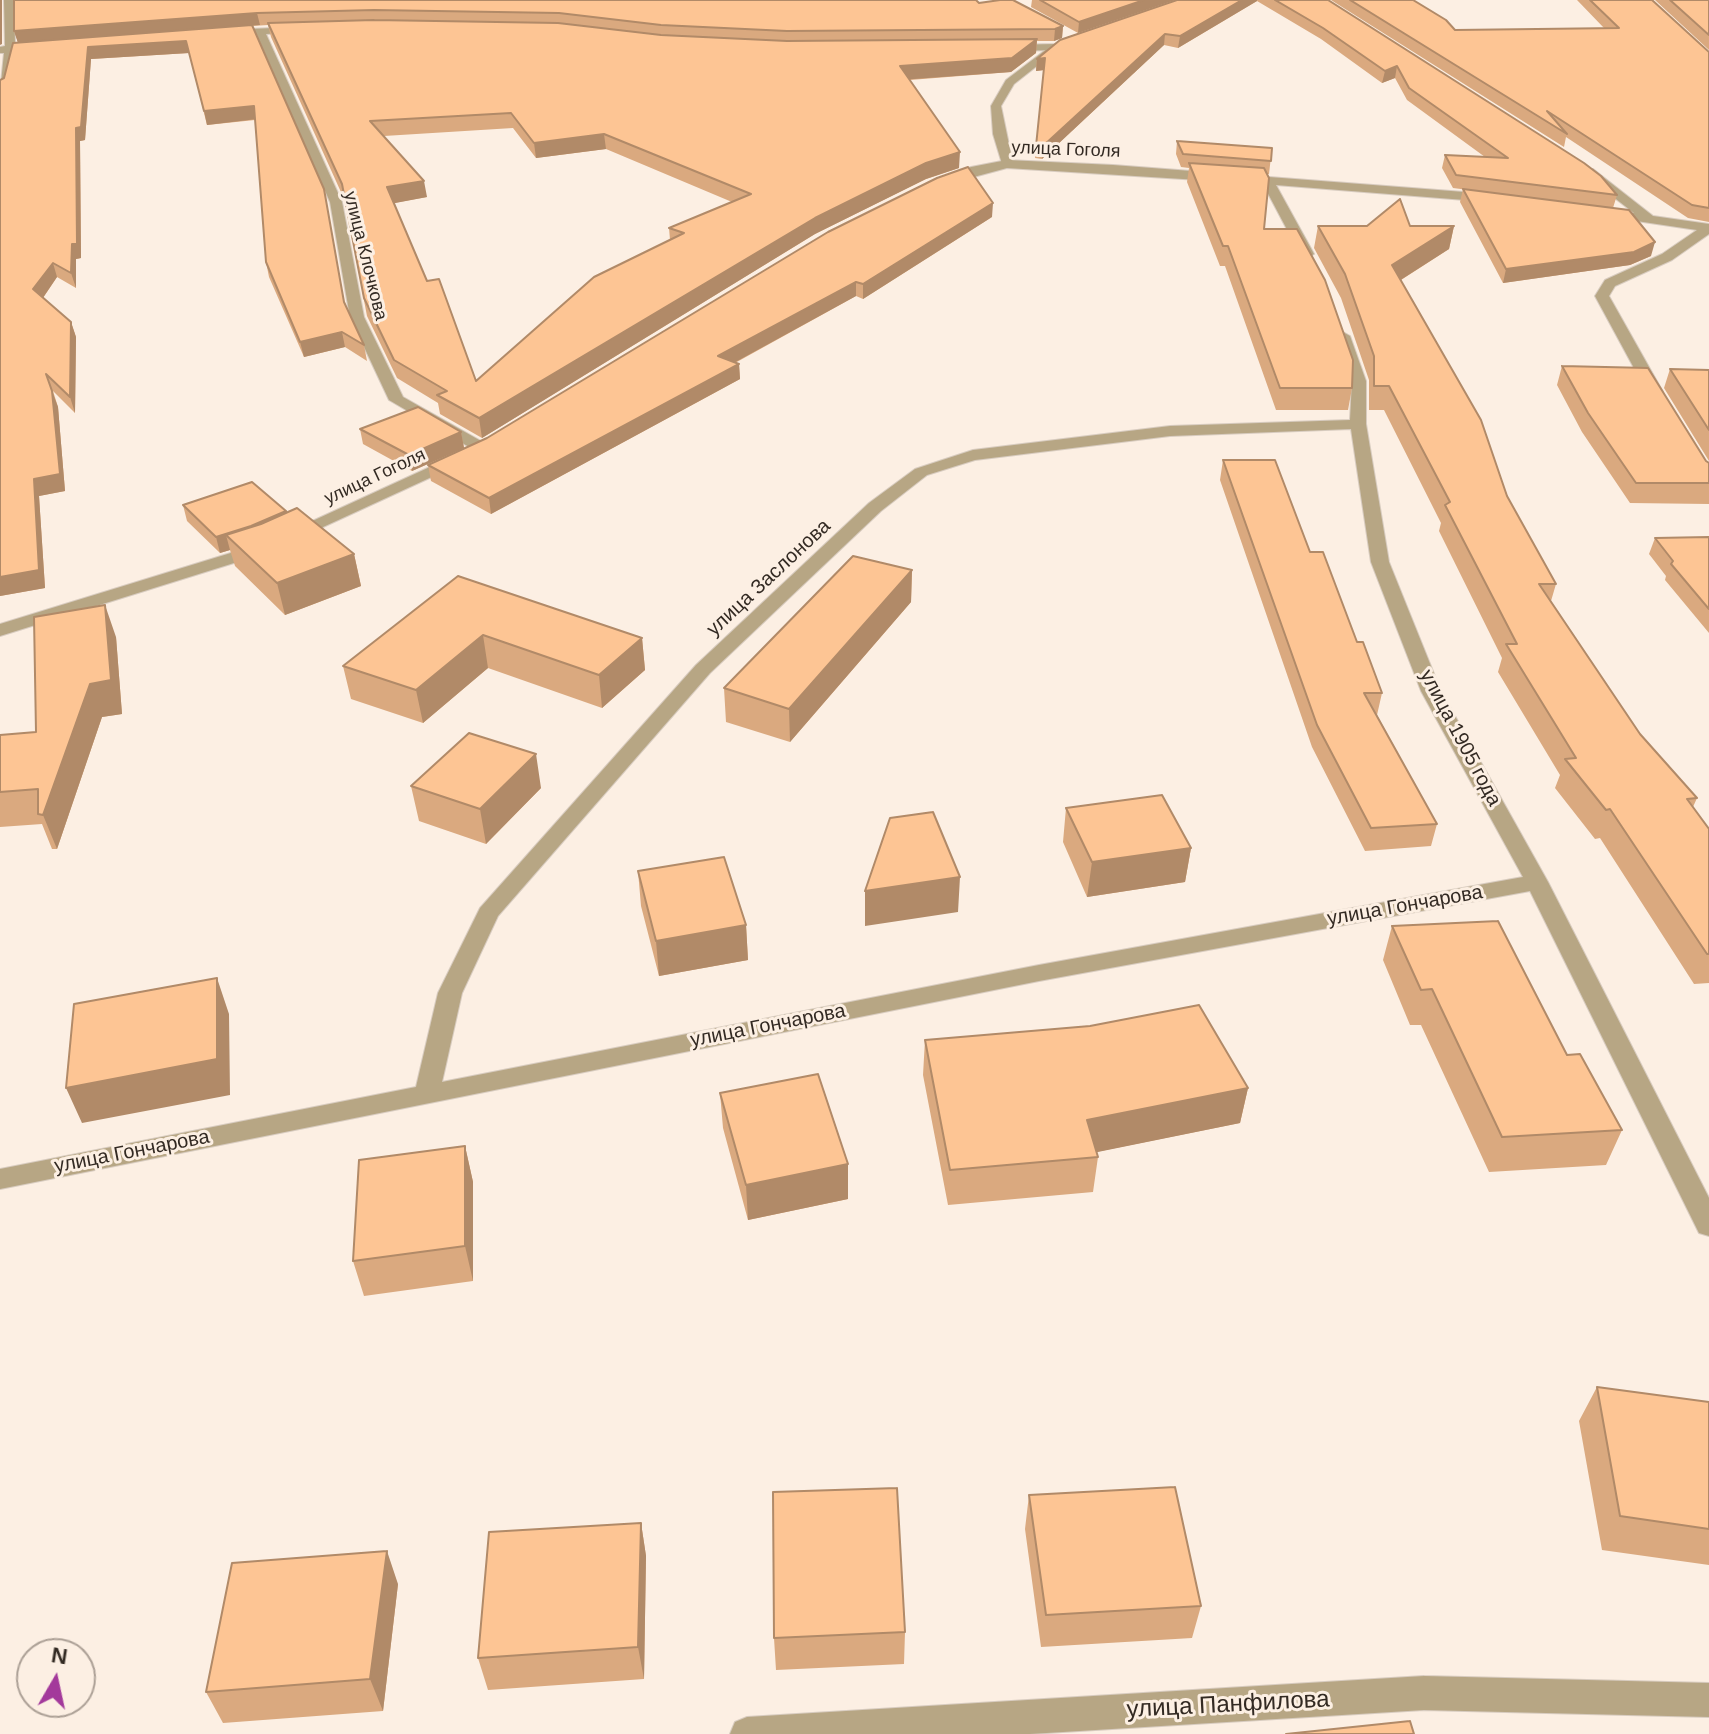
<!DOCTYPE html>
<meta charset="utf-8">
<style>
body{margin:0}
#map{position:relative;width:1709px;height:1734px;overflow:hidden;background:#fcefe3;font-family:Arial,sans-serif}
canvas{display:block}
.north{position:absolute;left:16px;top:1638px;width:80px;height:80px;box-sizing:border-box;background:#fcefe3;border:2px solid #aca096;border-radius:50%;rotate:9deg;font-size:22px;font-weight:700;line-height:32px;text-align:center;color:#332a23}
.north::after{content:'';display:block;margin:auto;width:28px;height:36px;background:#a3399b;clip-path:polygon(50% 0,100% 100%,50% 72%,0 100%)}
</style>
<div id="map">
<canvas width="1709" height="1734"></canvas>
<div class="north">N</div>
</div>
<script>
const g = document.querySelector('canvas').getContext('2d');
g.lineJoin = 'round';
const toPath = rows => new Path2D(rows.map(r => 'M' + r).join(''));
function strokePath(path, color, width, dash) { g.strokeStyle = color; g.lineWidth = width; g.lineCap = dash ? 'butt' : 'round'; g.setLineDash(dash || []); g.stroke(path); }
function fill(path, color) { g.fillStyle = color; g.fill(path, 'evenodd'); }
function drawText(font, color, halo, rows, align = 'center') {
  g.font = font + ' Arial,sans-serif'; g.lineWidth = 6; g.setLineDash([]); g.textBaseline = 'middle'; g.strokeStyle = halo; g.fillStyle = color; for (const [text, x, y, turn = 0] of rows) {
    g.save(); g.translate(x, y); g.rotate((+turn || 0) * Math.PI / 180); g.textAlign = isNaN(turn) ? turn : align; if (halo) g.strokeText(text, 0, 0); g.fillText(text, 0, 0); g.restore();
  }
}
const service = toPath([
 [1052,45,1061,47,1014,84,1001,106,1013,164,1003,167,993,134,991,106,1006,80,1052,45]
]);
const minor = toPath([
 [4,0,14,0,15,45,39,43,44,46,14,52,5,90,0,93,4,53,0,53,0,47,5,46,4,0],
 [298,27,301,32,266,34,342,202,364,317,403,397,488,445,488,451,476,451,389,400,350,317,330,202,257,35,225,36,220,33,225,30,298,27],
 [1080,36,1084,37,1084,41,1056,50,1008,51,1003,48,1008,45,1055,44,1080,36],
 [1007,160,1113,165,1490,194,1496,198,1490,202,1276,185,1314,254,1307,258,1300,254,1263,184,1007,168,944,185,938,181,971,167,1007,160],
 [1585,169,1593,169,1653,216,1709,224,1709,234,1672,260,1615,286,1609,296,1663,392,1660,395,1650,395,1647,392,1595,296,1605,280,1662,254,1697,230,1603,216,1601,213,1607,209,1634,213,1585,175,1585,169],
 [1343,332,1350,336,1366,381,1366,424,1389,562,1441,691,1548,882,1709,1198,1709,1236,1699,1233,1530,891,1039,981,0,1189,0,1169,416,1087,438,993,480,908,696,665,869,503,915,469,973,450,1170,426,1350,420,1352,381,1336,336,1343,332],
 [1351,429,1371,562,1421,691,1523,877,1039,965,442,1082,462,993,498,916,710,673,881,511,927,475,975,460,1170,436,1351,429],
 [456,455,462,457,462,463,297,539,285,539,282,535,456,455],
 [260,544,269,549,266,553,0,636,0,624,260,544],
 [1424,1676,1709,1683,1709,1717,1424,1710,1030,1734,730,1734,735,1722,747,1717,1424,1676]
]);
strokePath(service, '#d8ccc0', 2);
strokePath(minor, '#d8ccc0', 2);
fill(service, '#b7a684');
fill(minor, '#b7a684');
fill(toPath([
 [14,0,979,3,1063,26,1062,38,1054,41,1037,41,1036,53,1011,72,910,80,959,168,926,179,815,234,482,438,440,414,438,403,397,378,367,316,345,201,271,37,268,25,252,26,345,304,364,345,367,361,345,347,304,357,269,277,266,262,255,120,207,125,189,53,91,59,85,140,80,141,81,258,76,259,76,288,57,277,43,298,71,322,76,337,75,413,53,391,58,407,65,491,39,496,45,588,0,596,0,80,4,78,18,42,14,31],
 [513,128,536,158,606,149,732,202,669,228,670,240,476,381,427,281,394,203,427,197,384,136],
 [1032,0,1175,0,1078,33,1031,7],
 [1177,0,1328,0,1617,195,1613,208,1651,256,1630,265,1503,283,1460,202,1463,189,1570,203,1453,188,1442,168,1445,155,1485,157,1407,100,1395,78,1382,83,1321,39,1257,1,1178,48,1164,45,1042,159,1035,158,1044,70,1036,71,1037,59],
 [1331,0,1413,0,1455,30,1604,28,1577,0,1652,0,1709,52,1709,222,1688,218,1566,137,1564,147],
 [1655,0,1709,0,1709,50],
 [1177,141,1272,148,1269,174,1267,174,1264,229,1352,388,1348,410,1276,410,1225,266,1220,266,1187,182,1189,168,1181,167,1176,154],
 [992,217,863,299,856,296,735,363,739,364,740,379,491,514,431,481,428,465],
 [1318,226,1454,226,1449,249,1401,280,1507,496,1556,584,1551,601,1640,734,1697,798,1693,807,1709,829,1709,983,1694,984,1600,838,1595,839,1555,788,1560,775,1498,672,1502,658,1439,531,1441,523,1384,410,1369,410,1369,380,1341,298,1314,248],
 [1562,366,1709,463,1709,504,1630,503,1582,432,1557,385],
 [1670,369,1709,370,1709,461,1664,388],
 [360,429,461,432,464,448,412,471,363,444],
 [1223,460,1310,552,1357,642,1382,693,1377,715,1437,824,1431,846,1365,851,1312,747,1220,480],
 [183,505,286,511,286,513,354,554,361,586,285,615,235,566,230,550,220,553,187,521],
 [1709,537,1709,633,1665,580,1666,576,1649,554,1655,538],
 [912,570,911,602,790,742,726,722,724,688],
 [458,576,642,638,645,670,602,708,488,668,423,723,351,699,343,666],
 [116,637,122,714,102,717,57,849,52,849,42,824,0,827,0,735,36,732],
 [411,786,541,788,486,844,419,821],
 [1066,808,1191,848,1185,882,1087,897,1063,842],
 [638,871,746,925,748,960,659,976,641,906],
 [1392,926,1567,1055,1622,1130,1606,1165,1489,1172,1421,1025,1410,1025,1383,960],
 [925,1040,1248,1088,1240,1123,1096,1152,1098,1157,1093,1192,948,1205,923,1075],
 [720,1093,848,1164,848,1199,748,1220,723,1128],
 [465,1146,473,1182,473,1281,364,1296,353,1261],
 [1597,1387,1709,1402,1709,1565,1602,1550,1579,1421],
 [1029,1495,1201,1606,1192,1638,1041,1647,1025,1529],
 [641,1523,646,1556,644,1679,488,1690,478,1658],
 [398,1584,383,1711,223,1723,206,1692],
 [905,1632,904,1664,776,1670,774,1638]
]), '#daa97f');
fill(toPath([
 [0,0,2,0,2,44,0,45],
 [1144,0,1175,0,1078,33,1079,22],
 [1242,0,1257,0,1257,1,1178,48,1180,36],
 [257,13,260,25,18,43,14,31],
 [1063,26,1062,38,1054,41,1055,29],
 [1165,34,1164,45,1042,159,1043,146],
 [1037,39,1036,53,1011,72,900,80,900,66],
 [186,41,189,53,91,59,85,140,80,141,81,258,76,259,76,288,71,273,76,128,88,47],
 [1045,58,1044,70,1036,71,1037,59],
 [1397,66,1395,78,1382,83,1385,71],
 [254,106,257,119,207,125,204,111],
 [604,134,606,149,536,158,534,143],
 [960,152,959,168,926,179,815,234,482,438,479,418,815,218,926,163],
 [424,181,427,197,390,204,387,187],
 [993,203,992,217,863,299,863,284],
 [1454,226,1449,249,1388,288,1392,265],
 [1655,242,1651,256,1630,265,1503,283,1506,269],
 [53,263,57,277,38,305,33,289],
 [856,282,856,296,719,371,718,356],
 [71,322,76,337,75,413,70,397],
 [342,332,345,347,304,357,300,342],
 [739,364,740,379,491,514,489,498],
 [52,391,58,407,65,491,39,496,45,588,0,596,0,577,34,479],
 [461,432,464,448,412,471,409,455],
 [286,511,290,526,226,535,230,550,220,553,216,537],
 [354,554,361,586,285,615,277,583],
 [912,570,911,602,790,742,789,709],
 [105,605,116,637,122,714,102,717,57,849,43,815],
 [483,635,488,668,423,723,416,690],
 [642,638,645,670,602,708,599,675],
 [536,754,541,788,486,844,480,809],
 [1191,848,1185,882,1087,897,1092,862],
 [960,877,958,912,865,926,865,891],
 [746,925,748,960,659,976,656,941],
 [217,978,229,1014,230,1095,82,1123,66,1088],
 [1248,1088,1240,1123,1083,1155,1087,1120],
 [465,1146,473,1182,473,1281,465,1246],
 [848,1164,848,1199,748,1220,746,1185],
 [641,1523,646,1556,644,1679,638,1647],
 [387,1551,398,1584,383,1711,370,1679]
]), '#b18a68');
const building = toPath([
 [14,0,976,0,979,3,1000,0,1013,0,1063,26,1055,29,787,31,661,25,559,13,374,10,257,13,14,31,14,0],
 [1040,0,1144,0,1079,22,1040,0],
 [1177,0,1242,0,1180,36,1165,34,1043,146,1036,146,1045,58,1037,59,1060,40,1177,0],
 [1275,0,1328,0,1584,163,1601,176,1617,195,1456,175,1445,155,1508,158,1409,88,1397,66,1385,71,1323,28,1275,0],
 [1350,0,1413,0,1446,20,1455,30,1619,28,1590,0,1652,0,1709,52,1709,208,1692,205,1547,111,1567,134,1350,0],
 [1670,0,1709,0,1709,35,1670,0],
 [374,20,558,23,661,35,787,41,1037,39,1012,58,900,66,960,152,926,163,815,218,479,418,437,395,447,391,394,360,364,298,342,184,268,23,374,20],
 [511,113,534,143,604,134,751,194,669,228,684,233,594,277,476,381,439,279,427,281,387,187,424,181,370,121,511,113],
 [252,25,324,189,344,302,364,345,342,332,300,342,266,262,254,106,204,111,186,41,88,47,81,127,76,128,77,244,72,244,71,273,53,263,33,289,71,322,70,397,46,374,52,391,60,474,34,479,39,570,0,577,0,80,4,78,13,43,252,25],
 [1177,141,1272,148,1271,161,1183,154,1177,141],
 [1189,163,1264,168,1269,178,1264,229,1297,229,1325,280,1353,360,1352,388,1280,388,1228,246,1223,246,1189,163],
 [968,167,993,203,863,284,856,282,718,356,739,364,489,498,428,465,487,438,828,232,937,178,968,167],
 [1463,189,1629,210,1655,242,1634,252,1506,269,1463,189],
 [1400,199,1410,226,1454,226,1392,265,1481,420,1507,496,1556,584,1539,584,1640,734,1697,798,1687,799,1709,829,1709,954,1707,954,1610,809,1606,810,1565,759,1576,758,1506,644,1517,644,1445,505,1450,502,1389,386,1374,386,1374,356,1345,274,1318,226,1367,226,1400,199],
 [1562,366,1648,368,1706,461,1709,463,1709,483,1636,483,1588,413,1562,366],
 [1670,369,1709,370,1709,430,1670,369],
 [418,407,461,432,409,455,360,429,418,407],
 [1223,460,1275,460,1310,552,1323,552,1357,642,1363,642,1382,693,1364,693,1437,824,1371,828,1317,725,1223,460],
 [252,482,286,511,251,526,216,537,183,505,252,482],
 [297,508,354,554,277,583,226,535,261,524,297,508],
 [1709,537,1709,609,1671,564,1673,561,1655,538,1709,537],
 [853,556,912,570,789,709,724,688,853,556],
 [458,576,642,638,599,675,483,635,416,690,343,666,458,576],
 [105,605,111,680,90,684,43,815,38,814,38,789,0,792,0,735,36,732,34,617,105,605],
 [469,733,536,754,480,809,411,786,469,733],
 [1162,795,1191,848,1092,862,1066,808,1162,795],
 [933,812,960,877,865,891,890,818,933,812],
 [724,857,746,925,656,941,638,871,724,857],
 [1498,921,1567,1055,1580,1054,1622,1130,1502,1137,1432,989,1421,990,1392,926,1498,921],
 [217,978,217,1059,66,1088,74,1004,217,978],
 [1199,1005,1248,1088,1087,1120,1098,1157,950,1170,925,1040,1090,1026,1199,1005],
 [818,1074,848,1164,746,1185,720,1093,818,1074],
 [465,1146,465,1246,353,1261,359,1160,465,1146],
 [1597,1387,1709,1402,1709,1529,1620,1516,1597,1387],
 [1175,1487,1201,1606,1046,1615,1029,1495,1175,1487],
 [897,1488,905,1632,774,1638,773,1492,897,1488],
 [641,1523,638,1647,478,1658,489,1532,641,1523],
 [387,1551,370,1679,206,1692,232,1563,387,1551],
 [1410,1721,1414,1734,1286,1734,1410,1721]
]);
fill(building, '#fdc594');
strokePath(building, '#b18a68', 2);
drawText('18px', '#332a23', '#fcefe3', [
 ["улица Гоголя",1066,150,2],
 ["улица Клочкова",365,256,76],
 ["улица Гоголя",375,477,-25]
]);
drawText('20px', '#332a23', '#fcefe3', [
 ["улица Заслонова",769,578,-43],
 ["улица 1905 года",1460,738,62],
 ["улица Гончарова",1405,906,-10],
 ["улица Гончарова",768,1026,-11],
 ["улица Гончарова",132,1152,-11]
]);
drawText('24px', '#332a23', '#fcefe3', [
 ["улица Панфилова",1228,1705,-3]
]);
</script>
